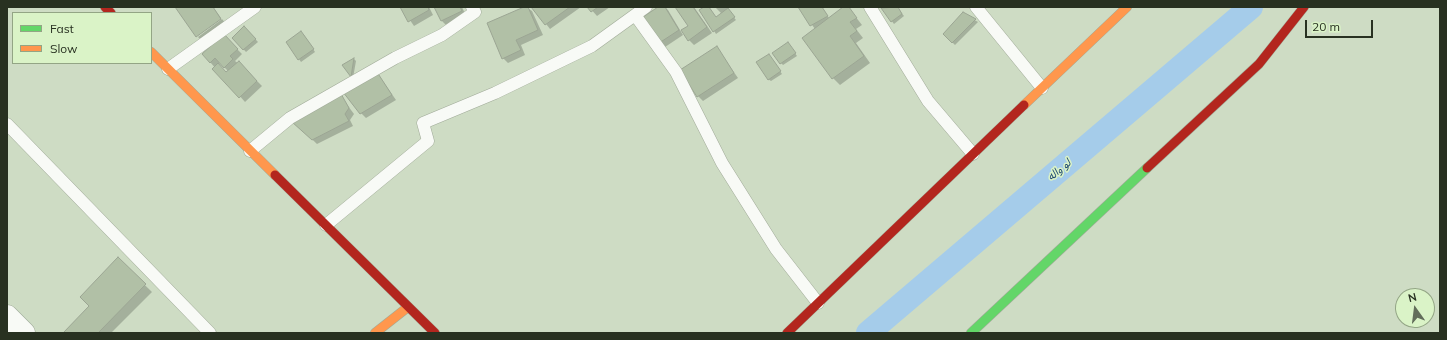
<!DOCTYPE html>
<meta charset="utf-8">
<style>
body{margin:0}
#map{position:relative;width:1447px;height:340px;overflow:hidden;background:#cedcc4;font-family:Mulish,sans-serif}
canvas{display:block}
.frame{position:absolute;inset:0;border:8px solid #283121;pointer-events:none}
.legend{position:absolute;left:12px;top:12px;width:140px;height:52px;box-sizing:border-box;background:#daf3c7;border:1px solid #93a585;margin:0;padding:5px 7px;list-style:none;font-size:12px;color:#283121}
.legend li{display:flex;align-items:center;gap:8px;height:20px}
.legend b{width:20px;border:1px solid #93a585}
.north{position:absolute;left:1395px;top:288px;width:40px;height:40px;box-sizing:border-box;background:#daf3c7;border:1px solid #93a585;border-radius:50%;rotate:346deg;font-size:11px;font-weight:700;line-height:16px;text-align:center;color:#283121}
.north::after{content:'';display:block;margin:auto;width:14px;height:18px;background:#626d5a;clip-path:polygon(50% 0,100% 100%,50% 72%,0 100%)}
.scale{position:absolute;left:1305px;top:20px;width:68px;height:18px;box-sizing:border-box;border:2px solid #283121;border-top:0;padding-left:5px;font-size:12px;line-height:14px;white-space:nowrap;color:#283121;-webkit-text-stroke:3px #daf3c7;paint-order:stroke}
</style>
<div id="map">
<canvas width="1447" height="340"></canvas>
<div class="frame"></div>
<ul class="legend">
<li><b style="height:5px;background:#63d668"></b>Fast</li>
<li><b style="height:5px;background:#ff974d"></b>Slow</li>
</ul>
<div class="north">N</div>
<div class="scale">20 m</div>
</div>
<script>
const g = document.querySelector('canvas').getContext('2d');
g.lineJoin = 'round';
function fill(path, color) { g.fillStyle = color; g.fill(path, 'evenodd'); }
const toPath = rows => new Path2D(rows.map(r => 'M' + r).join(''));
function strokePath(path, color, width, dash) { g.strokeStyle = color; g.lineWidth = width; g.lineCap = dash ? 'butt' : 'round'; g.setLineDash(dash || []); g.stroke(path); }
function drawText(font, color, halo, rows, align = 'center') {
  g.font = font + ' Mulish,"Noto Sans Arabic",sans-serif'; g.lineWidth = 3; g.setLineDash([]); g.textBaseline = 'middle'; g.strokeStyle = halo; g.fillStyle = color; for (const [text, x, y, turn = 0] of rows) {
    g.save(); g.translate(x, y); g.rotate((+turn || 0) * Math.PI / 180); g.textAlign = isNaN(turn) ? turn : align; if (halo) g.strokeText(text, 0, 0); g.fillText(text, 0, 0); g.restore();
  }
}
fill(toPath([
 [201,7,213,7,221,18,197,35],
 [401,7,429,7,433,15,414,26],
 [435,7,462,7,466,16,447,26,442,21],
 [526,7,532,11,543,35,521,45,525,55,508,63,503,58],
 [533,7,581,7,550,29],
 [589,7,610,7,597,16],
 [660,7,665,7,668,10,683,35,662,49,657,44],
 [676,7,694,7,712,33,694,45,689,40,689,26],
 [700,7,709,7,716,18,722,14,715,7,729,7,727,9,736,20,716,34],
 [799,7,822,7,829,18,845,7,848,7,862,25,856,29,863,38,856,43,870,63,840,85,833,78,815,29],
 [883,7,897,7,904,16,894,24,882,8],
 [964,14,978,22,955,45,944,34],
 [222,19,226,24,202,41,198,37],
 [244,27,258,42,246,52,233,38],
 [304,35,315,52,301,62,287,42],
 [229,41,242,54,235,61,243,67,262,86,245,102,210,62],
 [220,63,228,71,226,73,218,65],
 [790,46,797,56,783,65,781,63],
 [717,48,738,78,703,101,698,96],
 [771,58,782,74,771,81,768,79],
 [354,59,356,61,353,78,344,65],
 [375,70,396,100,366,118,361,113],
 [339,94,354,114,350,120,353,126,317,144,294,122],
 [118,259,152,292,111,333,65,333,90,306]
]), '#0003');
strokePath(toPath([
 [868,333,1251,7]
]), '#a5ccea', 24);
const building = toPath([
 [175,7,213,7,221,19,196,37,175,7],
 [400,7,428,7,429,10,408,22,400,7],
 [434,7,460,7,462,11,441,21,434,7],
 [524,7,528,7,538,30,516,40,521,50,502,59,487,23,524,7],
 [531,7,570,7,545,25,531,7],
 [587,7,598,7,591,12,587,7],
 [658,7,665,7,679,30,656,45,643,17,658,7],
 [675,7,693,7,707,27,688,41,681,30,688,26,675,7],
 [704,7,709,7,716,17,728,8,735,17,713,32,699,10,704,7],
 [798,7,822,7,828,16,810,26,798,7],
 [843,7,849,7,857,18,850,22,857,31,850,36,864,56,832,79,802,38,843,7],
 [898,7,902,14,891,22,881,8,898,7],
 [963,12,976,19,952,43,943,34,963,12],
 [244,26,256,39,243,50,232,38,244,26],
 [301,31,314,49,298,60,286,42,301,31],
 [224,34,238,49,230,56,233,59,224,68,215,58,210,63,202,54,224,34],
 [788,42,796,53,780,64,772,53,788,42],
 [717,46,734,73,697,97,680,70,717,46],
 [769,54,781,71,768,80,756,62,769,54],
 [354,58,351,77,342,65,354,58],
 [239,61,257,81,239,98,212,69,218,63,226,72,239,61],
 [375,69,392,95,360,114,343,92,375,69],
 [340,92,349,108,345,114,349,121,312,140,292,122,340,92],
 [118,257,146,284,98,333,63,333,89,306,80,297,118,257]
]);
fill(building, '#b1c0a6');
strokePath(building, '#9ba593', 1);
const lane = toPath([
 [870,7,928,101,973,154],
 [976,7,1042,88],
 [635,15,676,72,722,163,776,249,818,303],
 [168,69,255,7],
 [7,124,210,333],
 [250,151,290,118,395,58,442,35,475,12,472,7],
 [326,225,428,141,423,123,495,93,592,46,646,7]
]);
const street = toPath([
 [7,316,24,333]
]);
const fast = toPath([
 [971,333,1147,168]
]);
const slow = toPath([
 [151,52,275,175],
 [1024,105,1127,7],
 [375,333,408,307]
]);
const jam = toPath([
 [105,7,111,13],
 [1147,168,1259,64,1304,7],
 [275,175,435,333],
 [787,333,1024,105]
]);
strokePath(lane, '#a0aa98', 13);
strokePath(street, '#a0aa98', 23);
strokePath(fast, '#a0aa98', 10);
strokePath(slow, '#a0aa98', 10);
strokePath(jam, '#a0aa98', 10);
strokePath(lane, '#f8faf6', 12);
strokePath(street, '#f8faf6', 22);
strokePath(fast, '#63d668', 9);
strokePath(slow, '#ff974d', 9);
strokePath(jam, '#b3261e', 9);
drawText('italic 11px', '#1b4571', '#daf3c7', [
 ["لو واله",1059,170,-40]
]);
</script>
